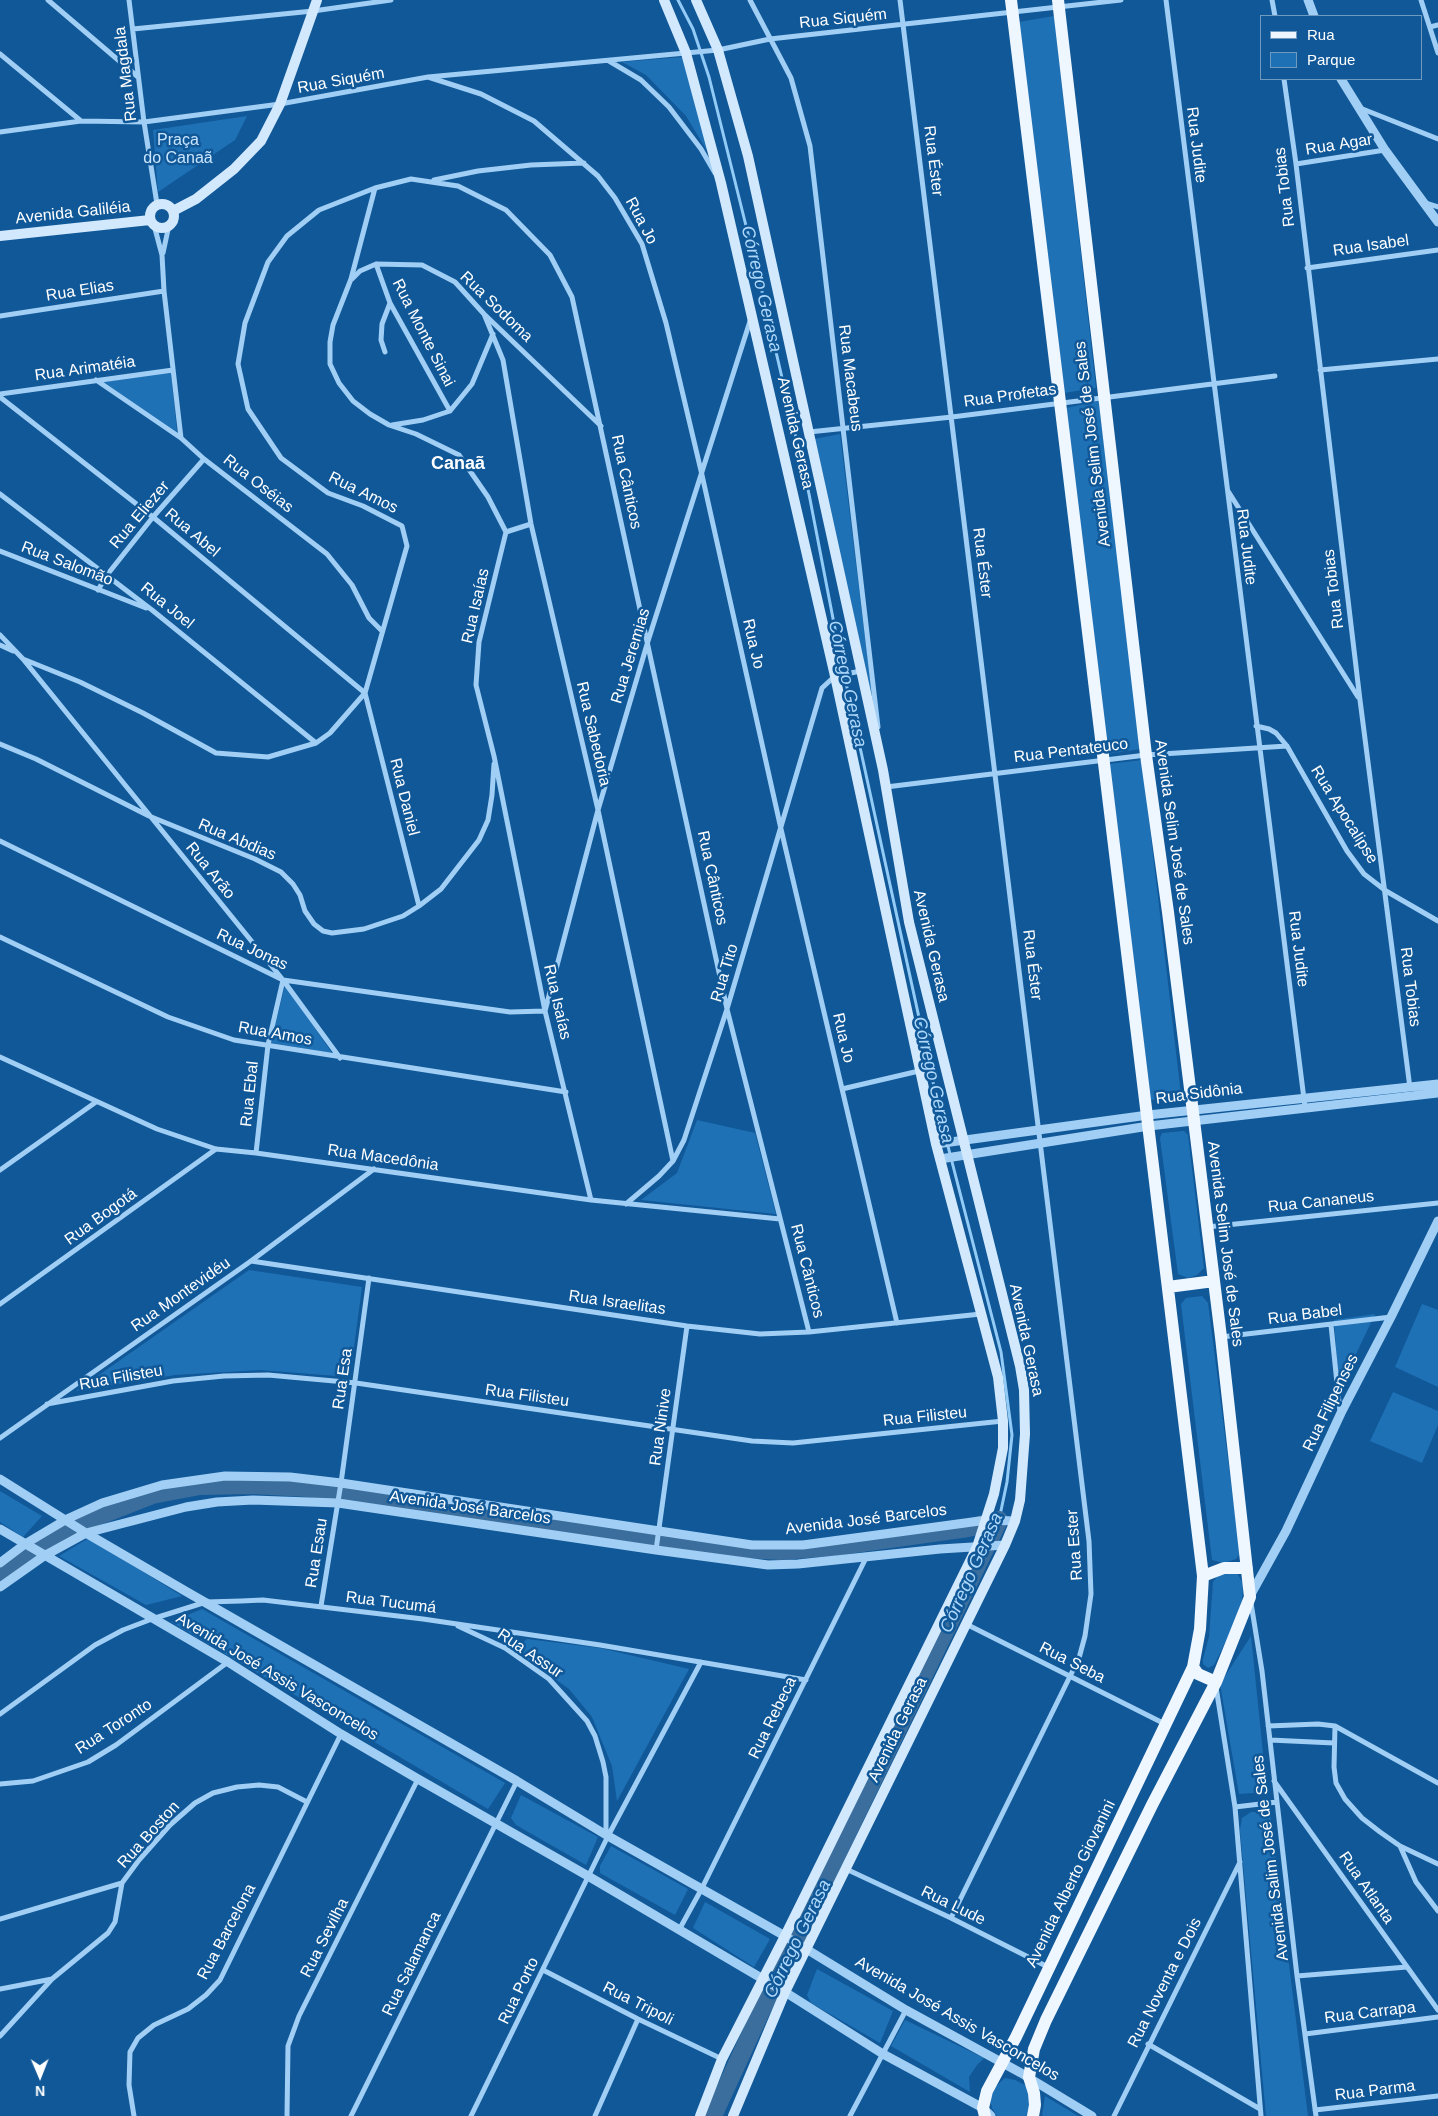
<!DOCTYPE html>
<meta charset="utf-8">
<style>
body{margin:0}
#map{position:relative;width:1438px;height:2116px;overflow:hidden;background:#105898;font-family:Arial,sans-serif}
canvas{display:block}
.legend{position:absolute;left:1260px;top:15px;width:162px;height:65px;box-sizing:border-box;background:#105898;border:1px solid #709bc1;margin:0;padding:6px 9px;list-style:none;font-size:15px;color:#fff}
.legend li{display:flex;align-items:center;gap:10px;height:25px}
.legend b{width:25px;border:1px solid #709bc1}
.north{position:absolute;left:15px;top:2051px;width:50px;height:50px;-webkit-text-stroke:4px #105898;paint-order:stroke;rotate:179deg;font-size:14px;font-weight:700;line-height:20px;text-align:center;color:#fff}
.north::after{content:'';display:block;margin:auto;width:18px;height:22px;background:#fff;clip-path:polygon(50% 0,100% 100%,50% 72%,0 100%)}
</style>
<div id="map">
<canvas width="1438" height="2116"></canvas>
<ul class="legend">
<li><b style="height:6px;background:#eef6ff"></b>Rua</li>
<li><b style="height:14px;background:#1f71b6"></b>Parque</li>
</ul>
<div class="north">N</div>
</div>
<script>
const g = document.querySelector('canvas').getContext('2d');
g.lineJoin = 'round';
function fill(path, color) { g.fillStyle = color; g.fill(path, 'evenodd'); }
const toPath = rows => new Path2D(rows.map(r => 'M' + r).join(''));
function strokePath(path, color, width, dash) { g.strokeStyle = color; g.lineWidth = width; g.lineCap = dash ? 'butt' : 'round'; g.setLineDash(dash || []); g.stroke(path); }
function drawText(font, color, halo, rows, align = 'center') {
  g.font = font + ' Arial,sans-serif'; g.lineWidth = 5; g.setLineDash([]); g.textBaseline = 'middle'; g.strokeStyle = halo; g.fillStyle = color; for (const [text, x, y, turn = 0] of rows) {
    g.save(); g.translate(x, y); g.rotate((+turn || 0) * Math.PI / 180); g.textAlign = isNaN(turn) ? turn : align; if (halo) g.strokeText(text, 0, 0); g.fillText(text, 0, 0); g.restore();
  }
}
fill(toPath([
 [1054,16,1096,388,1064,393,1019,22],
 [683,57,712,159,686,116,646,75,622,62],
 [247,116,235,140,158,192,153,130],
 [171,372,177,432,103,382],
 [1099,401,1140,749,1108,754,1066,408],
 [840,434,874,711,814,439],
 [1142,760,1181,1095,1151,1100,1109,764],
 [285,985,332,1053,271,1043],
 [697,1120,755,1133,776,1214,641,1200,677,1173],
 [1184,1131,1188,1135,1204,1268,1197,1275,1188,1278,1178,1274,1160,1138,1162,1133],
 [249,1270,362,1287,350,1377,260,1370,175,1375,76,1391],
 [1202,1296,1208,1303,1240,1554,1236,1559,1224,1563,1212,1560,1181,1304,1186,1298],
 [1422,1304,1438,1310,1438,1387,1395,1367],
 [1375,1314,1339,1390,1334,1320],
 [1393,1392,1438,1411,1438,1425,1422,1463,1370,1441],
 [0,1491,42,1516,23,1537,0,1522],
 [89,1538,182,1596,146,1605,59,1556],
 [1237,1573,1243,1583,1242,1600,1232,1629,1214,1665,1208,1668,1203,1664,1203,1659,1209,1637,1213,1582,1219,1574],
 [202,1609,505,1783,488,1809,171,1622],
 [1251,1636,1267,1792,1239,1794,1220,1684],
 [527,1639,600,1648,689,1669,617,1801,612,1766,592,1717,569,1689,523,1656,519,1646],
 [521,1795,598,1837,586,1865,516,1825,511,1818],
 [1251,1812,1270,1813,1308,2116,1266,2116,1240,1830,1242,1818],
 [611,1846,688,1889,675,1915,600,1873,600,1866],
 [705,1902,770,1939,754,1967,693,1928],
 [817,1969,893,2011,880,2043,811,2003,807,1995],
 [905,2020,984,2058,977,2065,969,2077,970,2092,891,2046],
 [1005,2078,1015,2080,1025,2085,1031,2095,1028,2116,997,2116,992,2108,990,2099,992,2090],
 [1045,2096,1078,2116,1042,2116]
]), '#1f71b6');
strokePath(toPath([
 [678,0,693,29,709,77,757,270,809,494,841,660,942,1123,1001,1352,1012,1435,1007,1482,999,1520]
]), '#93cbf7', 3);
strokePath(toPath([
 [0,1573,43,1542,68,1528,152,1495,200,1486,252,1485,307,1488,745,1549,781,1551,833,1547,968,1528,999,1520],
 [713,2116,763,2007,999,1520]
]), '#3b6e9c', 18);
strokePath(toPath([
 [48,0,138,77],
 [129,0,144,122,157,204],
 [750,0,791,78,810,146,878,727],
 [900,0,1089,1541,1091,1594,1085,1636,1079,1658,951,1918],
 [1166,0,1305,1107],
 [1272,0,1275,16],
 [1421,0,1438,53],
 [1430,27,1438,25],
 [133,29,313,11,391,0],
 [0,54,81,121],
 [609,61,641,80,669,107,701,149,715,173],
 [428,77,481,94,534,121,598,176,615,198,642,244,666,323,702,475,781,829,897,1323],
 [1284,79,1296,164,1360,700,1410,1088],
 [1360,108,1438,139],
 [0,132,81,121,144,122,280,104,428,77,718,50,770,39,1121,0],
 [1296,164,1385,150],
 [434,180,478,171,531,165,584,163],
 [375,188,351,279,333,325,330,342,330,364,339,383,353,401,370,414,389,425,416,434,459,455,488,497,506,532,479,642,476,685,494,756,545,1011,591,1200],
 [1426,203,1438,207],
 [154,225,162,255,164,291,181,438],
 [163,253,169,225],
 [376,264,390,303,450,411],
 [1307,268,1438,250],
 [352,279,360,271,376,264,422,265,455,282,484,314,601,426],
 [484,314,503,360,531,524,598,810,673,1161],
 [0,316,164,291],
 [385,352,381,340,382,324,390,303],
 [1320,370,1438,359],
 [96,380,181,438,204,459,327,554,352,585,369,618,382,631],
 [0,394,173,370],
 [0,397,153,517,365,693],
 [392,425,423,420,450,411,472,384,493,334],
 [809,432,952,417,1275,376],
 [1228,491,1358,697],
 [0,494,152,610,316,743],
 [506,532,531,524],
 [0,551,146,608],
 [98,590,107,575,153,517,204,459],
 [0,635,23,659,283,980,340,1058],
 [0,645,13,651],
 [23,659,80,682,143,713,216,753,268,757,316,743,330,733,365,693,407,546,402,526,363,506,328,493,281,458,248,409,238,364,245,323,268,262,287,236,319,210,375,188,411,179,458,186,506,210,550,255,572,297,727,1009,809,1332],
 [365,693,419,906],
 [1256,726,1269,729,1276,733,1287,746,1347,851,1364,874,1386,891,1438,921],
 [0,744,36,759,149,816,255,859,281,872,293,884,300,895,305,911,314,924,323,931,332,933,364,929,403,916,419,906,441,889,479,840,488,820,492,795,494,764],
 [886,787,1146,755,1287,746],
 [0,841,283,980,510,1012,545,1011,598,810,648,641,751,318],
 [0,937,168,1017,234,1040,566,1092],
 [0,1057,157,1129,216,1149,256,1153,591,1200,780,1219],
 [842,1089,919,1071],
 [256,1153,268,1045,283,980],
 [0,1170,96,1102],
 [626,1204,659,1176,673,1161,684,1140,727,1009,822,688,835,676,861,671],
 [1207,1227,1438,1203],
 [251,1261,687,1326,760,1334,809,1332,981,1314],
 [0,1304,216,1149],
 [1331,1325,1340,1412],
 [1221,1337,1391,1317],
 [47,1404,173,1381,224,1376,268,1375,356,1383,752,1441,793,1443,1003,1421],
 [0,1438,251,1261,374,1169],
 [656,1550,687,1326],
 [1251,1603,1262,1671,1297,1976,1316,2116],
 [321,1606,341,1483,369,1278],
 [966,1624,1165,1724],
 [458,1626,505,1648,549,1679,587,1721,595,1736,603,1762,606,1777,606,1834],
 [505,1648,513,1633],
 [1216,1687,1235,1807,1261,2116],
 [0,1714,95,1645,123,1630,152,1619,206,1602,241,1601,263,1600,423,1619,600,1645,806,1680],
 [1268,1726,1318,1724,1335,1726,1438,1783],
 [1335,1726,1334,1767,1336,1783,1345,1799,1362,1818,1380,1832,1400,1846,1438,1864],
 [1270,1740,1334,1743],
 [1274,1781,1438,2010],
 [0,1784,33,1781,88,1762,116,1745,228,1662],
 [1235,1807,1277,1802],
 [1400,1846,1416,1882,1438,1911],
 [846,1869,951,1918,1048,1967],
 [0,1919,122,1883],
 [679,1930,701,1890,866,1558],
 [543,1970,638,2019,722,2059],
 [1297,1976,1407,1967],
 [0,1989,52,1979],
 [1305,2034,1438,2017],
 [0,2036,52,1979,108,1933,115,1922,122,1883,139,1860,170,1825,195,1803,213,1793,237,1787,259,1785,278,1787,307,1802],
 [1148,2044,1260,2109],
 [1315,2110,1438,2096],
 [134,2116,129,2085,130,2052,138,2038,154,2025,188,2009,206,1995,220,1980,341,1734],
 [287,2116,288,2046,299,2016,418,1779],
 [351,2116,517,1781],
 [471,2116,608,1836,701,1662],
 [595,2116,638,2019],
 [850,2116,906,2010],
 [1114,2116,1240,1862]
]), '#a1cef4', 5);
strokePath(toPath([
 [1308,0,1314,16],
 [1341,79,1385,150,1438,222],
 [936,1144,1148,1115,1438,1084],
 [940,1159,1149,1126,1438,1093],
 [0,1479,86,1533,187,1592,517,1781,608,1836,785,1936,906,2010,1021,2073,1092,2116],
 [0,1529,228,1662,341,1734,418,1779,588,1876,785,1992,883,2054,983,2108,991,2116],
 [0,1563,25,1544,67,1519,102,1503,162,1485,225,1476,290,1477,341,1483,752,1545,803,1545,987,1520,1015,1521],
 [0,1587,44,1556,86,1533,186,1507,217,1502,253,1500,338,1503,656,1550,768,1565,798,1564,940,1549,1005,1545],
 [1250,1596,1286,1531,1341,1413,1391,1317,1438,1221]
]), '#a1cef4', 9);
strokePath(toPath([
 [664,0,686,53,721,183,835,676,936,1144,998,1377,1003,1421,1003,1448,994,1494,977,1547,785,1936,722,2059,700,2116],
 [696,0,718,50,748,156,883,770,909,922,1020,1366,1024,1390,1025,1434,1020,1500,1015,1521,1005,1545,785,1992,733,2116],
 '150 216a12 12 0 1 1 24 0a12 12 0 1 1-24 0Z',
 [173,211,196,199,234,169,261,141,280,104,317,0],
 [0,236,150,220]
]), '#d1e8fd', 10);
strokePath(toPath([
 [1168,1287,1214,1281],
 [1203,1576,1224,1568,1247,1568],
 [1193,1667,1198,1674,1216,1682],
 [985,2116,983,2108,987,2091,1016,2037,1193,1667,1200,1629,1203,1576,1011,0],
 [1033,2116,1035,2105,1034,2093,1029,2077,1034,2049,1046,2020,1152,1805,1216,1682,1250,1597,1221,1337,1168,912,1146,755,1058,0]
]), '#eef6ff', 12);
drawText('16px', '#fff', '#105898', [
 ["Rua Siquém",843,19,-6],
 ["Rua Magdala",126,74,-97],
 ["Rua Siquém",341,81,-10],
 ["Rua Judite",1196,145,83],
 ["Rua Agar",1339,145,-9],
 ["Rua Éster",933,161,83],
 ["Rua Tobias",1285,187,-97],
 ["Avenida Galiléia",73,213,-6],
 ["Rua Jo",641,221,62],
 ["Rua Isabel",1371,246,-8],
 ["Rua Elias",80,291,-9],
 ["Rua Sodoma",496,307,44],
 ["Rua Monte Sinai",423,333,63],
 ["Rua Arimatéia",85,369,-8],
 ["Rua Macabeus",850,378,83],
 ["Rua Profetas",1010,396,-8],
 ["Avenida Gerasa",795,433,77],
 ["Avenida Selim José de Sales",1093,444,-97],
 ["Rua Cânticos",626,482,78],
 ["Rua Oséias",258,484,38],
 ["Rua Amos",363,493,26],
 ["Rua Eliezer",140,515,-50],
 ["Rua Abel",192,533,40],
 ["Rua Judite",1246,547,83],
 ["Rua Éster",982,563,83],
 ["Rua Salomão",67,564,21],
 ["Rua Tobias",1334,589,-97],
 ["Rua Joel",167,606,39],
 ["Rua Isaías",476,606,-77],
 ["Rua Jo",753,644,77],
 ["Rua Jeremias",631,656,-73],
 ["Rua Sabedoria",593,734,77],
 ["Rua Pentateuco",1071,751,-7],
 ["Rua Daniel",404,797,76],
 ["Rua Apocalipse",1344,815,58],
 ["Rua Abdias",237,840,23],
 ["Avenida Selim José de Sales",1174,842,82],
 ["Rua Arão",210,871,51],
 ["Rua Cânticos",712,878,78],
 ["Avenida Gerasa",931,946,77],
 ["Rua Judite",1298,949,83],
 ["Rua Jonas",252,950,25],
 ["Rua Éster",1032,965,83],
 ["Rua Tito",725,973,-73],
 ["Rua Tobias",1410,987,83],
 ["Rua Isaías",557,1002,77],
 ["Rua Amos",275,1034,10],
 ["Rua Jo",843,1038,77],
 ["Rua Ebal",250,1094,-84],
 ["Rua Sidônia",1199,1094,-7],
 ["Rua Macedônia",383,1158,8],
 ["Rua Cananeus",1321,1202,-6],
 ["Rua Bogotá",101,1217,-36],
 ["Avenida Selim José de Sales",1225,1244,83],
 ["Rua Cânticos",807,1271,76],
 ["Rua Montevidéu",181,1295,-35],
 ["Rua Israelitas",617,1303,8],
 ["Rua Babel",1305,1315,-7],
 ["Avenida Gerasa",1026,1340,78],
 ["Rua Filisteu",121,1378,-10],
 ["Rua Esa",343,1379,-82],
 ["Rua Filisteu",527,1396,8],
 ["Rua Filipenses",1331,1403,-64],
 ["Rua Filisteu",925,1417,-6],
 ["Rua Ninive",661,1427,-82],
 ["Avenida José Barcelos",470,1508,8],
 ["Avenida José Barcelos",866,1520,-7],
 ["Rua Ester",1075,1545,-94],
 ["Rua Esau",317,1553,-81],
 ["Rua Tucumá",391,1603,7],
 ["Rua Assur",530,1654,34],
 ["Rua Seba",1072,1663,27],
 ["Avenida José Assis Vasconcelos",277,1677,31],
 ["Rua Rebeca",773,1718,-64],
 ["Rua Toronto",114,1727,-33],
 ["Avenida Gerasa",898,1730,-64],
 ["Rua Boston",149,1835,-48],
 ["Avenida Salim José de Sales",1271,1858,-97],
 ["Avenida Alberto Giovanini",1071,1884,-64],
 ["Rua Atlanta",1366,1888,55],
 ["Rua Lude",953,1906,26],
 ["Rua Barcelona",227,1932,-62],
 ["Rua Sevilha",325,1938,-63],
 ["Rua Salamanca",412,1964,-64],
 ["Rua Noventa e Dois",1165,1983,-63],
 ["Rua Porto",519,1991,-64],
 ["Rua Tripoli",638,2004,27],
 ["Rua Carrapa",1370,2013,-7],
 ["Avenida José Assis Vasconcelos",957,2019,30],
 ["Rua Parma",1375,2091,-7]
]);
drawText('16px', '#cae6fe', '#105898', [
 ["Praça",178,141],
 ["do Canaã",178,159]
]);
drawText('italic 18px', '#aed8fb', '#105898', [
 ["Córrego Gerasa",761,289,77],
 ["Córrego Gerasa",847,684,78],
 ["Córrego Gerasa",933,1080,77],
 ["Córrego Gerasa",972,1573,-66],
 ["Córrego Gerasa",798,1939,-64]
]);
drawText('bold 18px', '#fff', '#105898', [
 ["Canaã",458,464]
]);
</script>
